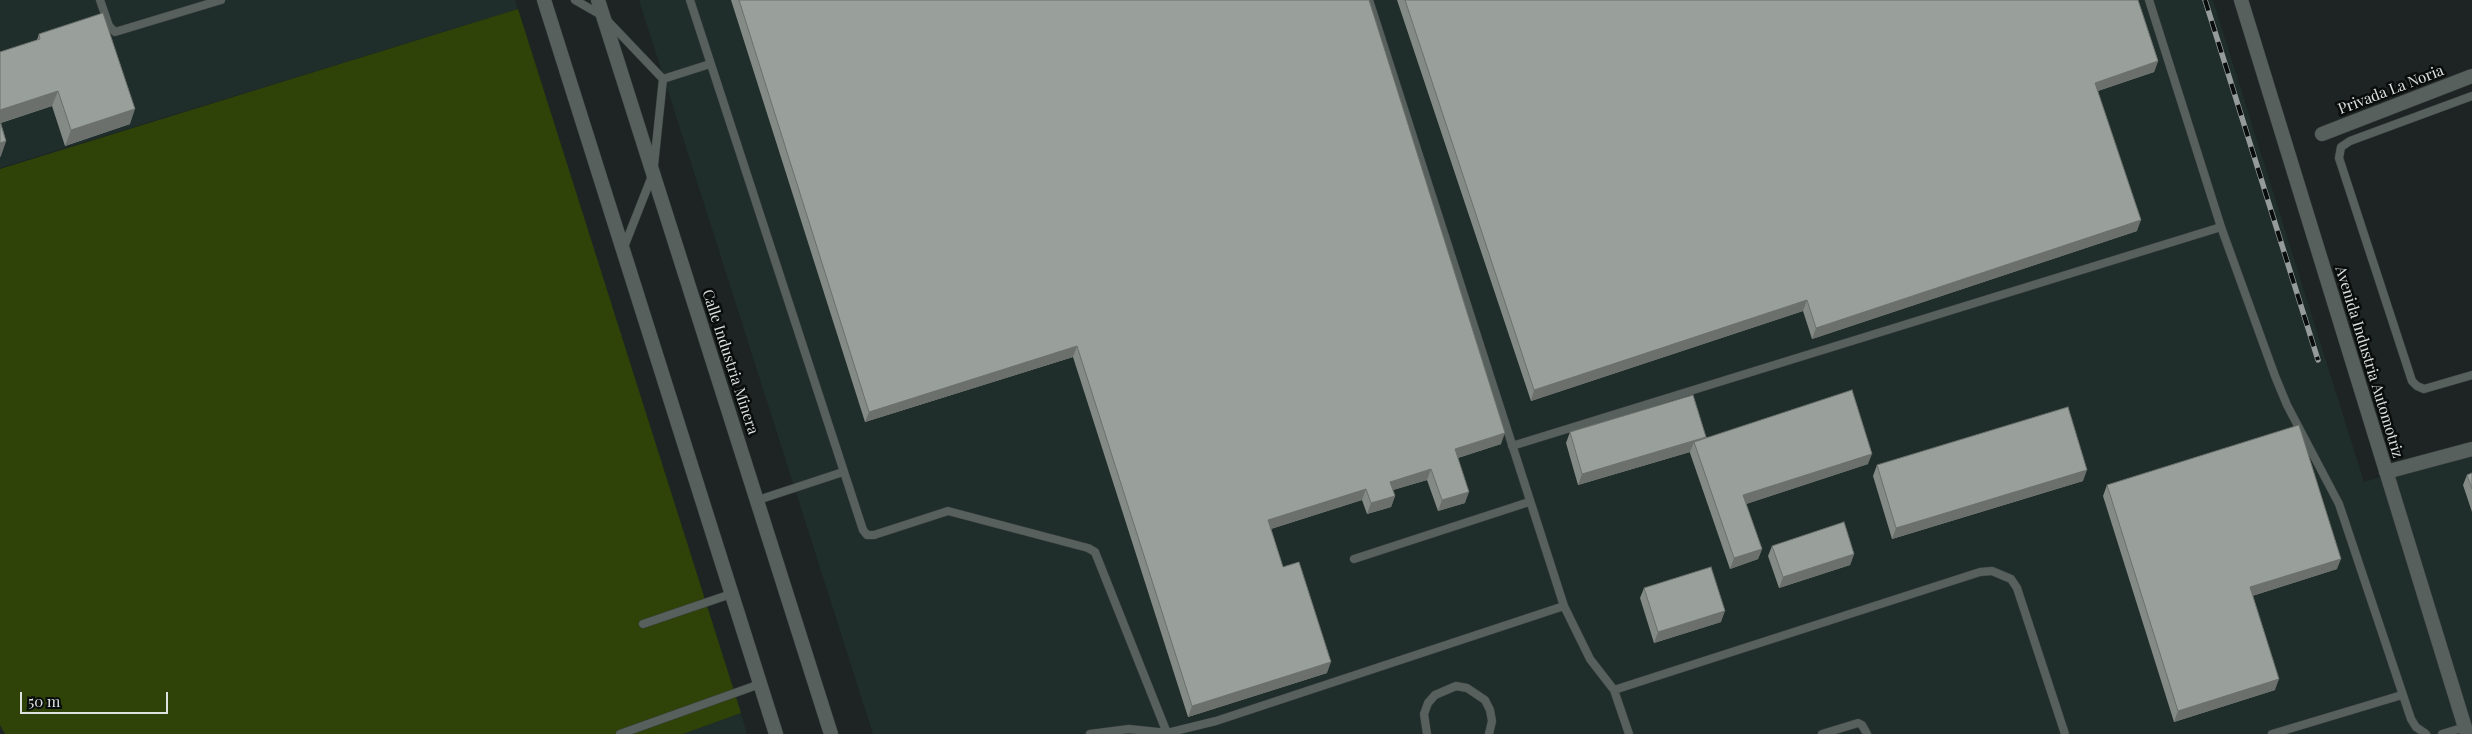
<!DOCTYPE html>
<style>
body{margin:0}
#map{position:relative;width:2472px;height:734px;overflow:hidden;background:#1d2423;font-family:"Playfair Display",serif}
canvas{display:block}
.scale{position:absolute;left:20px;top:692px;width:148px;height:22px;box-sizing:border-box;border:2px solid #dde2e1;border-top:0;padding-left:6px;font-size:15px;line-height:18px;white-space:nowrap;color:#dde2e1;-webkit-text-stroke:4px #090d0c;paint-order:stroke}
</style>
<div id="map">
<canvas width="2472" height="734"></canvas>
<div class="scale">50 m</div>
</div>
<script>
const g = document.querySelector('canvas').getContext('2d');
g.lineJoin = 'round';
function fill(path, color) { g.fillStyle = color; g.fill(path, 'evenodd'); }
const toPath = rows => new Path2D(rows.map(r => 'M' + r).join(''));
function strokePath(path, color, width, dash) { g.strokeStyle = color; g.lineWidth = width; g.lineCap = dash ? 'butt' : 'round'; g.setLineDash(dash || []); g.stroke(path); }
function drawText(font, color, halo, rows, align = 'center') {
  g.font = font + ' "Playfair Display",serif'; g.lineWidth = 5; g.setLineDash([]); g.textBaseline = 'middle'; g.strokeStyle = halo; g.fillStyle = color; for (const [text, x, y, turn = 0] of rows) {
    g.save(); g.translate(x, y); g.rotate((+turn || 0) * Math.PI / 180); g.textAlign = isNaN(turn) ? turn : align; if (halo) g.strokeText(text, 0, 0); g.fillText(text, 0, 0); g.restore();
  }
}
fill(toPath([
 [0,0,515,0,518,9,0,168],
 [639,0,2213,0,2364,482,2472,448,2472,734,873,734],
 [741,713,747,734,683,734]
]), '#1f2e2b');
fill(toPath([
 [518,9,741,713,683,734,5,734,0,725,0,169]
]), '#2f4308');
const service = toPath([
 [100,0,109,26,115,32,221,0],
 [575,0,603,16,663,79,654,165],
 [690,0,863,530,867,535,874,535,948,511,1088,548,1095,552,1167,733],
 [1369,0,1564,606,1590,659,1614,690,1629,734],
 [2149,0,2221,227,2275,376,2287,405,2339,504,2411,719,2416,727,2426,734],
 [663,79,710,64],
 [2472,96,2350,141,2341,147,2339,158,2412,381,2417,386,2424,389,2472,375],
 [624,247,652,176],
 [1512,446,2221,227],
 [758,500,843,472],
 [1354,559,1529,502],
 [643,624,731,594],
 [1614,690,1980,572,1992,571,2011,579,2017,588,2065,734],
 [620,734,760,684],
 [1090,734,1129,729,1167,733,1216,721,1564,606],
 [1427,734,1424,714,1428,703,1435,695,1456,686,1467,688,1485,700,1490,710,1492,721,1489,734],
 [1822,734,1858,723,1862,725,1867,734],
 [2272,734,2402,695],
 [2442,734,2465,727]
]);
const minor = toPath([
 [2322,134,2472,76]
]);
const secondary = toPath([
 [544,0,776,734],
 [598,0,831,734],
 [2241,0,2467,734],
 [2386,472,2472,449]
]);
strokePath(service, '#3a403f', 9);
strokePath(minor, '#3a403f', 15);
strokePath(secondary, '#3a403f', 15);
strokePath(service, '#58605e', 8);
strokePath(minor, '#58605e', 14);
strokePath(secondary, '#58605e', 14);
const rail = toPath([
 [2205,0,2318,360]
]);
strokePath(rail, '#959b9a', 5.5);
strokePath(rail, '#090d0c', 4, [11]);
fill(toPath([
 [731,0,1369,0,1501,444,1458,458,1465,503,1438,511,1427,480,1393,490,1395,496,1391,507,1367,514,1362,500,1271,529,1283,567,1327,673,1188,717,1073,357,865,422],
 [1397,0,2138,0,2158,61,2154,72,2098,91,2137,231,1812,339,1803,311,1531,401],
 [39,34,130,124,65,146,52,106,1,123,6,141,0,157,0,52,37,40],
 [1570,432,1706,437,1868,464,1746,504,1762,549,1758,559,1730,569,1690,453,1690,452,1578,485,1566,443],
 [1877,465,2083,481,1892,539,1873,476],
 [2472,473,2472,512,2463,485,2467,475],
 [2107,485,2337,569,2252,596,2275,690,2174,722,2103,496],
 [1772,546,1854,554,1850,565,1779,588,1768,556],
 [1644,588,1721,622,1654,643,1640,598]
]), '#848a85');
fill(toPath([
 [2158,61,2154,72,2091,93,2095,83],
 [58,91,52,106,0,123,0,110],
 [135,109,130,124,65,146,71,130],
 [6,141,1,156,0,157,0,143],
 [2141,220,2137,231,1812,339,1816,328],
 [1807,300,1803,311,1531,401,1534,390],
 [1077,346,1073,357,865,422,869,412],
 [1505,433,1501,444,1451,460,1455,449],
 [1706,437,1694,442,1690,452,1578,485,1582,474],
 [1872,454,1868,464,1740,506,1743,495],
 [1431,469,1427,480,1386,492,1390,482],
 [2087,470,2083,481,1892,539,1896,528],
 [1366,489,1362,500,1264,531,1268,520],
 [1469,492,1465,503,1438,511,1442,500],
 [1395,496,1391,507,1367,514,1371,503],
 [1762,549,1758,559,1730,569,1734,558],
 [1854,554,1850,565,1779,588,1783,577],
 [2341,559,2337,569,2246,598,2250,587],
 [1725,611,1721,622,1654,643,1658,632],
 [1331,662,1327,673,1188,717,1192,706],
 [2279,679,2275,690,2174,722,2178,711]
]), '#6b706c');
const building = toPath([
 [739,0,1369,0,1505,433,1455,449,1469,492,1442,500,1431,469,1390,482,1395,496,1371,503,1366,489,1268,520,1283,567,1299,562,1331,662,1192,706,1077,346,869,412,739,0],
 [1405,0,2138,0,2158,61,2095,83,2141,220,1816,328,1807,300,1534,390,1405,0],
 [103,13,135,109,71,130,58,91,0,110,0,52,40,39,39,34,103,13],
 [0,122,6,141,0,143,0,122],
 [1852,390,1872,454,1743,495,1762,549,1734,558,1694,442,1852,390],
 [1693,395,1706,437,1582,474,1570,432,1693,395],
 [2068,407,2087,470,1896,528,1877,465,2068,407],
 [2299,425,2341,559,2250,587,2279,679,2178,711,2107,485,2299,425],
 [2472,473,2472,489,2467,475,2472,473],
 [1844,522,1854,554,1783,577,1772,546,1844,522],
 [1711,567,1725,611,1658,632,1644,588,1711,567]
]);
fill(building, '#99a09b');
strokePath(building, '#6b706c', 1);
drawText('15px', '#dde2e1', '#090d0c', [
 ["Privada La Noria",2391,90,-21],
 ["Calle Industria Minera",730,362,72],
 ["Avenida Industria Automotriz",2369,362,73]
]);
</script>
